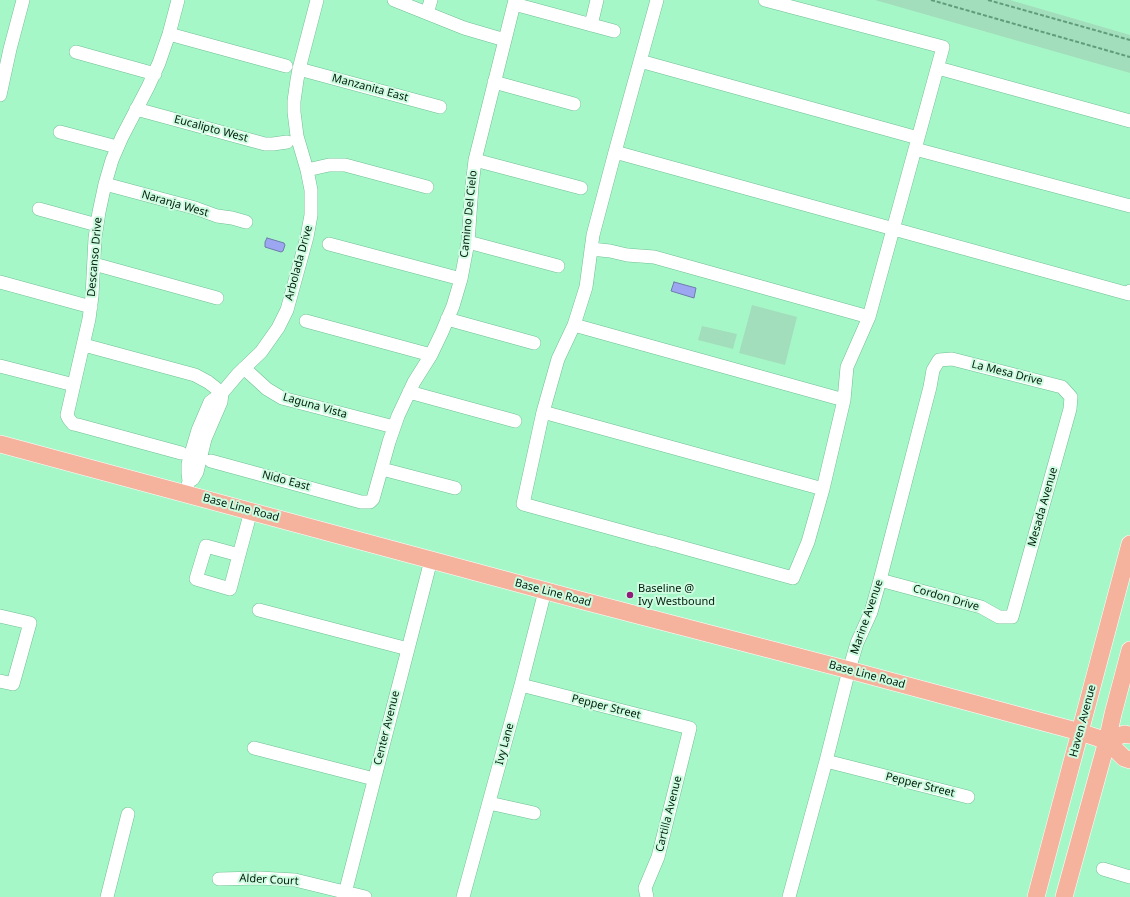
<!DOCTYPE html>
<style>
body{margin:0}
canvas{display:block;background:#a6f7c8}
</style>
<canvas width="1130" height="897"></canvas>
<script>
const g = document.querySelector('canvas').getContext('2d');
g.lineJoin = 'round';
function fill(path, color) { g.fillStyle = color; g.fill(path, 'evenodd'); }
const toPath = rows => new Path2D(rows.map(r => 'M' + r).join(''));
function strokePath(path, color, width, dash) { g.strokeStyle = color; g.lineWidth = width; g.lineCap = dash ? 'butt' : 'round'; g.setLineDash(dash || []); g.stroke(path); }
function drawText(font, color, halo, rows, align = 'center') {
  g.font = font + ' "Noto Sans",sans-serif'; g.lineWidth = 4; g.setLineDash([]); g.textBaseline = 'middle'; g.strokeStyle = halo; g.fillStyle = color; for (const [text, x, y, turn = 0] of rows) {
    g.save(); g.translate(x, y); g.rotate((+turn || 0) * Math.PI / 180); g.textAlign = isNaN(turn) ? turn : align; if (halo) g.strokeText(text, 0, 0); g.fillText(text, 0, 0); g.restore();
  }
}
fill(toPath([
 [875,0,1010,0,1130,35,1130,73],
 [752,305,797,317,785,365,739,353],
 [702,326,737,334,733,349,698,340]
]), '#a2debb');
const water = toPath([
 [267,238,284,243,285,245,283,251,281,252,265,247,265,242,267,238],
 [674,282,696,288,694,298,671,291,674,282]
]);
fill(water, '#9da6f1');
strokePath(water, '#6e7cac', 1);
const minor = toPath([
 [178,0,169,34,159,63,148,87,122,137,112,160,105,184,99,212,95,238,92,296,89,319,67,415,69,419,73,424,78,425,181,453],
 [394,0,464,28,505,40],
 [514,4,614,31],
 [427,13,431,0],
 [591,25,597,0],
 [169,34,286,66],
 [76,52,155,74],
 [640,61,918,138],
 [938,68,1130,121],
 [299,69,440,107],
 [494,82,574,104],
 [0,95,10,49,23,0],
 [136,109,265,144,273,144,287,142],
 [60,132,117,147],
 [915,149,1130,206],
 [615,152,1129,294,1130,291],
 [475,160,581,188],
 [307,170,329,165,345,165,427,187],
 [105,184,195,208,217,216,232,218,246,222],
 [39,209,97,225],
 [468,242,558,266],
 [329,244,461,279],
 [591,249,610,251,627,255,654,257,869,317],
 [94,264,217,298],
 [0,282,91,307],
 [447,319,534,343],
 [306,321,431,355],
 [574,325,844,400],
 [84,345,195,375,208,382,222,393],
 [0,366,74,385],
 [244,368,267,389,282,398,394,427],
 [409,392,515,421],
 [543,412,823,489],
 [211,461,361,502,370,502,373,499,389,442,398,416,414,382,431,355,442,332,453,306,461,279,468,242,472,186,475,160,515,0],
 [382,469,455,488],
 [189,481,193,479,197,472,205,439,211,425,221,402,222,393],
 [186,494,189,481,188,473,188,464,198,430,210,402,222,393,238,374,261,352,278,328,287,310,307,237,311,215,311,190,307,170,297,136,294,112,294,101,297,80,299,69,317,0],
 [654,540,523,504,543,412,558,359,574,325,586,287,593,235,615,152,657,0],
 [659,541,793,578,808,542,823,489,844,400,847,367,869,317,943,47,765,0],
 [239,555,230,589,196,579,206,546,239,555,251,511],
 [259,610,408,649],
 [0,616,30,623,13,684,0,681],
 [521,685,690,728,658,857,645,888,647,897],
 [254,748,374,779],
 [826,761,968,797],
 [489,803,534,813],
 [1103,869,1130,877],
 [219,879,259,878,295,880,365,897],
 [107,897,128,814],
 [344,897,431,560],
 [463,897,521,685,545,591],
 [789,897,826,761,849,670,857,643,871,612,880,580,930,387,933,370,939,360,952,359,1062,387,1071,397,1070,409,1012,617,999,617,981,607,880,580]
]);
const major = toPath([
 [0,444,576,599,849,670,1080,732,1107,741,1124,758,1130,760],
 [1107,741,1124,734,1130,735],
 [1036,897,1130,544],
 [1064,897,1107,741,1113,714,1130,650]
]);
strokePath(minor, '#6fbf93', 14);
strokePath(major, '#fff', 18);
strokePath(toPath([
 [931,0,1130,57],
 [988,0,1130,40]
]), '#619c7a', 2, [4, 2]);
strokePath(minor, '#fff', 13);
strokePath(major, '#f5b39e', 17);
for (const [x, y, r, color] of [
 [630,595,4,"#911b79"]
]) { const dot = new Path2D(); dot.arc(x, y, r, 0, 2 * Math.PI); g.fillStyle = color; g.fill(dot); strokePath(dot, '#cdfce0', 1.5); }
drawText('11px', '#001b0b', '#cdfce0', [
 ["Manzanita East",370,88,15],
 ["Eucalipto West",211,129,15],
 ["Naranja West",175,204,16],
 ["Camino Del Cielo",469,214,-84],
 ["Descanso Drive",95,257,-85],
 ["Arbolada Drive",299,263,-75],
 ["La Mesa Drive",1007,373,14],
 ["Laguna Vista",315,406,16],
 ["Nido East",286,481,15],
 ["Mesada Avenue",1043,507,-74],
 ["Base Line Road",241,508,15],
 ["Base Line Road",553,593,15],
 ["Cordon Drive",946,598,16],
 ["Marine Avenue",867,617,-71],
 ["Base Line Road",867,675,15],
 ["Pepper Street",606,707,14],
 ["Haven Avenue",1083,721,-75],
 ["Center Avenue",387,728,-76],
 ["Ivy Lane",505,744,-75],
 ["Pepper Street",920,785,14],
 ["Cartilla Avenue",669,814,-76],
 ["Alder Court",269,880,3]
]);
drawText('11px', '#001b0b', '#cdfce0', [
 ["Baseline @",638,589],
 ["Ivy Westbound",638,602]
], 'left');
</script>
